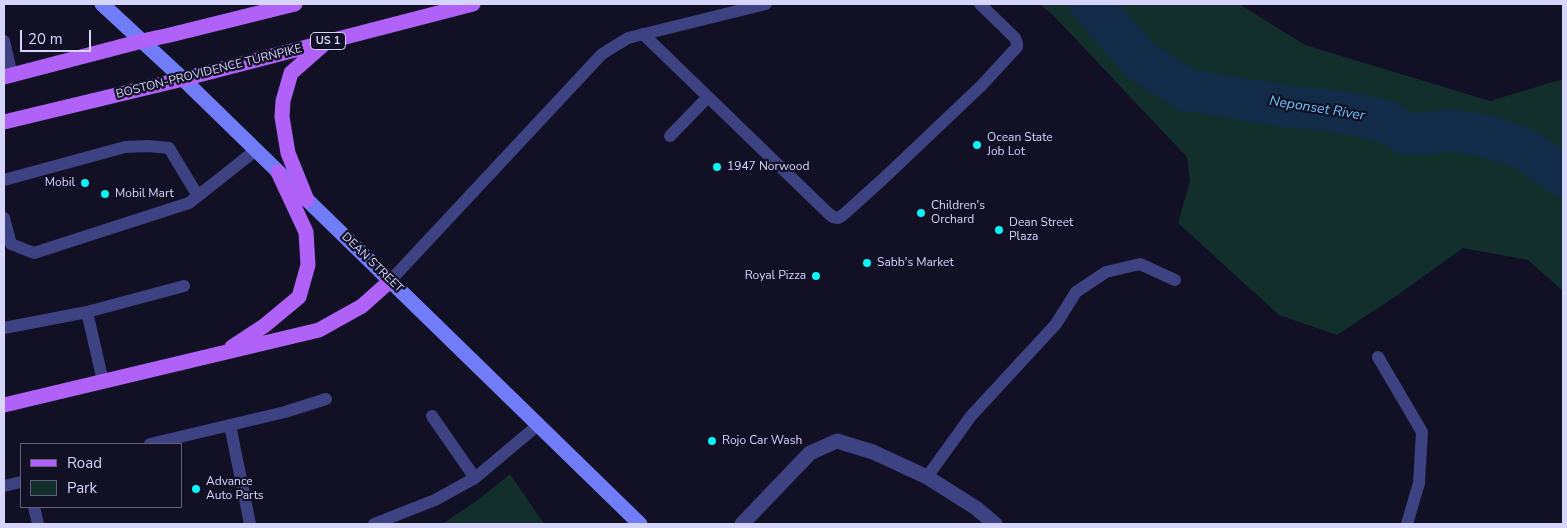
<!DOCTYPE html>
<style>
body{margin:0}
#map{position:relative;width:1567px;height:528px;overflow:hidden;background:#111025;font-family:"Nunito Sans",sans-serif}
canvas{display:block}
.frame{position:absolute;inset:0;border:5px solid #d6d6fd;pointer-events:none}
.legend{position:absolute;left:20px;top:443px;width:162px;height:65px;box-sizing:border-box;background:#111025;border:1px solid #605f7b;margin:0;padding:6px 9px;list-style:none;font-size:15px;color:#d6d6fd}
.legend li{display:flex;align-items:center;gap:10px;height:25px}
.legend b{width:25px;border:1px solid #605f7b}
.scale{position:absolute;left:20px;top:30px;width:71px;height:22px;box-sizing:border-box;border:2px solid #d6d6fd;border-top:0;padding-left:6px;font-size:15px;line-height:18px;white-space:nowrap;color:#d6d6fd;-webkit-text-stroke:4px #111025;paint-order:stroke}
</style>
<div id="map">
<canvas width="1567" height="528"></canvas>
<div class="frame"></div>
<ul class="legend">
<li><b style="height:6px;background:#b062f8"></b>Road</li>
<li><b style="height:14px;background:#132f2b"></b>Park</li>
</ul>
<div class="scale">20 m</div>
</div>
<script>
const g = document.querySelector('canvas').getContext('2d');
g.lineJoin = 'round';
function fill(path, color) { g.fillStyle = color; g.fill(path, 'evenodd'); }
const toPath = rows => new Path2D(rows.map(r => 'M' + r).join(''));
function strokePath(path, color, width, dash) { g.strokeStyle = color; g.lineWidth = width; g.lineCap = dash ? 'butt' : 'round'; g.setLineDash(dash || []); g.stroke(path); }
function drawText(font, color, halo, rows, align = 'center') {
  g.font = font + ' "Nunito Sans",sans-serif'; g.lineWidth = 4.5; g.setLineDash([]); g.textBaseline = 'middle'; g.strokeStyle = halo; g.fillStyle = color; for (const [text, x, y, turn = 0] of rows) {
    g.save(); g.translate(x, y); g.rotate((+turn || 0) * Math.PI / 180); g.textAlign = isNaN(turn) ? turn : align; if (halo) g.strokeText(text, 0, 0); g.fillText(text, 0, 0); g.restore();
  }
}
fill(toPath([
 [1039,4,1239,4,1305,45,1490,101,1563,79,1563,291,1528,260,1463,248,1396,296,1337,335,1279,315,1178,223,1190,181,1187,157,1052,14],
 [510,474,544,524,442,524,478,500]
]), '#132f2b');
strokePath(toPath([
 [1091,4,1140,60,1187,90,1285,106,1328,110,1363,116,1386,121,1405,133,1424,134,1450,130,1489,137,1523,148,1563,176]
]), '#112b48', 42);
strokePath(toPath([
 [643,34,828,213,833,217,838,218,843,215,883,179,981,86,1017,47,1017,43,1015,38,980,4],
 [4,41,12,75],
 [670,136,708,97],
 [4,180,125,147,148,146,169,148,198,196],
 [4,218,11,244,34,253,189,203,256,150],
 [390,281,602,54,628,38,766,4],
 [87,312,103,381],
 [4,328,87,312,184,286],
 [1378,357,1422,432,1419,483,1407,524],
 [432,416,475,478],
 [230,425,250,524],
 [150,444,285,412,326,399],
 [927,477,971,416,1056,324,1076,292,1106,272,1140,264,1175,280],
 [4,486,21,482],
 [34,507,38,524],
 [374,524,435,500,475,478,538,425]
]), '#3d4282', 12);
strokePath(toPath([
 [742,524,810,453,837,441,873,452,927,477,976,508,995,524]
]), '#3d4282', 15);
strokePath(toPath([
 [102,4,183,79,640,524]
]), '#717cf8', 15);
strokePath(toPath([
 [4,77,142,41,170,35,295,4],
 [4,122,183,79,473,4],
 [307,200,288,153,282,117,283,101,291,73,324,44],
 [232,347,264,326,299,297,308,265,306,232,278,172],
 [4,405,319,330,362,306,390,281]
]), '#b062f8', 15);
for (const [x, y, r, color] of [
 [977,145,5,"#0bf4f3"],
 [717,167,5,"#0bf4f3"],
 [85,183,5,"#0bf4f3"],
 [105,194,5,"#0bf4f3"],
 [921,213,5,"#0bf4f3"],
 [999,230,5,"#0bf4f3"],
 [867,263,5,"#0bf4f3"],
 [816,276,5,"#0bf4f3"],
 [712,441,5,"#0bf4f3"],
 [196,489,5,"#0bf4f3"]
]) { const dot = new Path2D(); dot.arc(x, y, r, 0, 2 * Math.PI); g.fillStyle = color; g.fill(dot); strokePath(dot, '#111025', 2); }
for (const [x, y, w] of [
 [328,41,35]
]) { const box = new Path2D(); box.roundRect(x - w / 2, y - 8.5, w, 17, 4); g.fillStyle = '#111025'; g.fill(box); strokePath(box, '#d6d6fd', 1); }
drawText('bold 11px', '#d6d6fd', null, [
 ["US 1",328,41]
]);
drawText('12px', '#d6d6fd', '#111025', [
 ["BOSTON-PROVIDENCE TURNPIKE",209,72,-14],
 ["DEAN STREET",372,263,44]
]);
drawText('12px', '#d6d6fd', '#111025', [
 ["Ocean State",987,138],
 ["Job Lot",987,152],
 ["1947 Norwood",727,167],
 ["Mobil",75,183,"right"],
 ["Mobil Mart",115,194],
 ["Children's",931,206],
 ["Orchard",931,220],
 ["Dean Street",1009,223],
 ["Plaza",1009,237],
 ["Sabb's Market",877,263],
 ["Royal Pizza",806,276,"right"],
 ["Rojo Car Wash",722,441],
 ["Advance",206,482],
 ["Auto Parts",206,496]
], 'left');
drawText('italic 14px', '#69c5f8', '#111025', [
 ["Neponset River",1317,109,9]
]);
</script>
